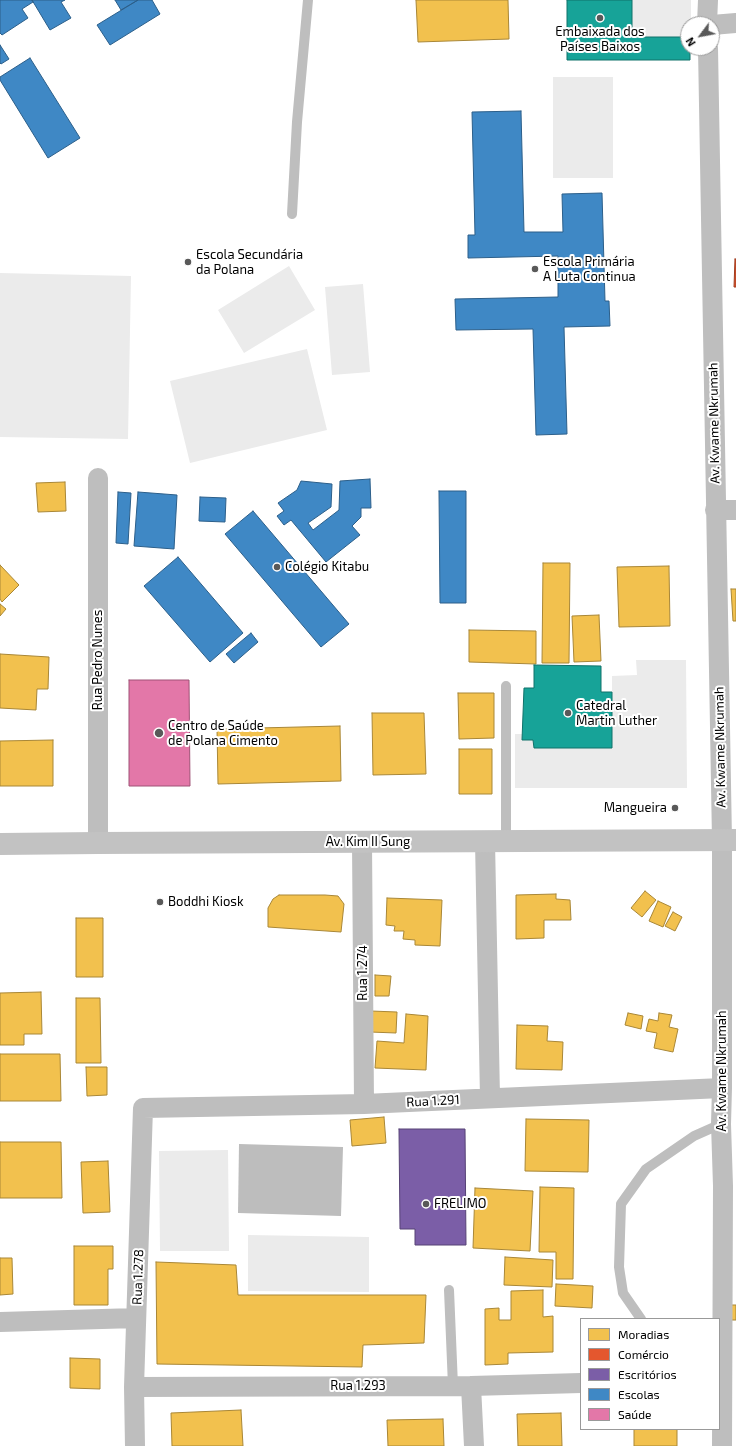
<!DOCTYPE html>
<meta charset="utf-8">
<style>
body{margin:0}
#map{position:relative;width:736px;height:1446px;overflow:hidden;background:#fff;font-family:"Exo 2",sans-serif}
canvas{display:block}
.legend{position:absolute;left:580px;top:1318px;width:140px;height:112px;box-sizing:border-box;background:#fff;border:1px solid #999;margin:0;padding:5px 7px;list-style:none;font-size:12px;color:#000}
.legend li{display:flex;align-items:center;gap:8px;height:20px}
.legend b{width:20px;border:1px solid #999}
.north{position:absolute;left:680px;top:16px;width:40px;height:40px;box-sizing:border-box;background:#fff;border:1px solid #999;border-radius:50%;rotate:238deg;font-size:11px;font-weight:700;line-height:16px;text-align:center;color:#000}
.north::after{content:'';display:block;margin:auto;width:14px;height:18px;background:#595959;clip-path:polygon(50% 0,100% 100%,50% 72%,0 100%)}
</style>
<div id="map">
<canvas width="736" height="1446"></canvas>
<ul class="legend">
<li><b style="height:11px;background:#f2c14e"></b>Moradias</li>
<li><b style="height:11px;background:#e4572e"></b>Comércio</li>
<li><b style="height:11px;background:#7b5ea7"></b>Escritórios</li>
<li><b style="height:11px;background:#3f88c5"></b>Escolas</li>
<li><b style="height:11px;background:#e377a8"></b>Saúde</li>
</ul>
<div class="north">N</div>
</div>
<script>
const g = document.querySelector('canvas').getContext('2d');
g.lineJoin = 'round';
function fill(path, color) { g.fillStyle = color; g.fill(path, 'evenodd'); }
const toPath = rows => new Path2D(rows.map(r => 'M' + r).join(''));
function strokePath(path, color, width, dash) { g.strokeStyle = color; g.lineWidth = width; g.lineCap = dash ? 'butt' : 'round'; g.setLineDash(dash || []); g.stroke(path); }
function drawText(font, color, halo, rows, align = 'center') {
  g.font = font + ' "Exo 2",sans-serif'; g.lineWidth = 4; g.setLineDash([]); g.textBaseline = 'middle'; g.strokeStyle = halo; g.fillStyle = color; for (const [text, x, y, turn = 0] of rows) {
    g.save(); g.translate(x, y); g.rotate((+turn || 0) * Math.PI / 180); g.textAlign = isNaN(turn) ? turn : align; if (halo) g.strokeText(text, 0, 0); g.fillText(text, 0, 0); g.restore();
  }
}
fill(toPath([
 [632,0,691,0,691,24,688,24,688,37,632,37],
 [553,77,613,77,613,178,553,178],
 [289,266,315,310,244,353,218,310],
 [0,273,131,276,128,439,0,437],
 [363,284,370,372,332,375,325,287],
 [307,349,327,430,190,463,170,381],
 [636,660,686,660,687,788,515,788,515,734,523,734,533,740,534,748,612,748,612,676,637,675],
 [228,1150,229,1251,160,1251,159,1151],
 [248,1235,369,1237,369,1292,248,1291]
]), '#ebebeb');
fill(toPath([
 [239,1144,343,1147,341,1216,238,1213]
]), '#bdbdbd');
const homes = toPath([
 [416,0,508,0,509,39,418,42,416,0],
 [65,482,66,511,38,512,36,483,65,482],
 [543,563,570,563,569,663,542,663,543,563],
 [0,565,19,585,2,602,0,599,0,565],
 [669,566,670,626,619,627,617,567,669,566],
 [731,589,736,589,736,621,733,621,731,589],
 [0,604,6,609,0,616,0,604],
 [599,615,601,661,574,662,572,616,599,615],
 [469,630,536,631,536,664,469,662,469,630],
 [0,654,49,657,48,689,37,689,36,710,0,708,0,654],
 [458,693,494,693,494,738,459,739,458,693],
 [372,713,424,713,426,774,373,775,372,713],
 [340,726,341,781,218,784,217,729,340,726],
 [53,740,53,786,0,786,0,741,53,740],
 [459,749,492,749,492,794,459,794,459,749],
 [645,891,656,900,642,917,631,908,645,891],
 [556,894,556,899,570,900,571,920,544,920,544,938,516,939,516,895,556,894],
 [279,895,325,895,338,896,344,904,341,932,268,927,268,908,273,899,279,895],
 [387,898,442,900,440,946,415,945,415,940,403,939,404,931,394,931,395,926,386,925,387,898],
 [658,901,671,907,663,927,649,921,658,901],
 [673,912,682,917,675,931,665,926,673,912],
 [76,918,103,918,103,977,76,977,76,918],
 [375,975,391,976,389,996,375,996,375,975],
 [41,992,42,1034,24,1034,24,1045,0,1045,0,993,41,992],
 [76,998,100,998,101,1063,76,1063,76,998],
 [371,1011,397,1012,396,1033,370,1032,371,1011],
 [628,1013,643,1016,641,1029,625,1025,628,1013],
 [659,1013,672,1015,669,1027,678,1029,673,1052,654,1048,657,1033,646,1031,649,1019,658,1021,659,1013],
 [406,1014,428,1016,426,1070,375,1068,377,1041,404,1043,406,1014],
 [517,1025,548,1026,547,1041,563,1042,562,1070,516,1069,517,1025],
 [0,1054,60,1054,61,1101,0,1101,0,1054],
 [86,1067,107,1067,107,1095,87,1096,86,1067],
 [384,1117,386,1143,352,1146,350,1120,384,1117],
 [526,1119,589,1120,588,1172,525,1171,526,1119],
 [0,1142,61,1142,62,1198,0,1198,0,1142],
 [108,1161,110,1212,83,1213,81,1162,108,1161],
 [540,1187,574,1188,573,1279,556,1279,556,1252,539,1252,540,1187],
 [475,1188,533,1191,530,1251,473,1248,475,1188],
 [74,1246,113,1246,113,1269,108,1269,108,1305,74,1305,74,1246],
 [505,1257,553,1260,552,1287,504,1285,505,1257],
 [0,1258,12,1258,13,1294,0,1295,0,1258],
 [156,1262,236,1265,238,1295,426,1295,424,1343,363,1345,362,1367,157,1364,156,1262],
 [556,1284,593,1286,592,1308,555,1306,556,1284],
 [543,1290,543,1317,553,1316,553,1352,508,1353,508,1364,485,1365,485,1309,499,1308,499,1320,511,1320,511,1291,543,1290],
 [731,1305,736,1305,736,1320,731,1320,731,1305],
 [70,1358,100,1359,100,1389,70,1388,70,1358],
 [241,1410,243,1446,172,1446,171,1413,241,1410],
 [561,1413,562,1446,518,1446,517,1414,561,1413],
 [443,1419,444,1446,388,1446,387,1420,443,1419],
 [634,1429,677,1429,677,1446,634,1446,634,1429]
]);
fill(homes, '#f2c14e');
strokePath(homes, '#a98737', 1);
const shops = toPath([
 [735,259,736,259,736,287,734,287,735,259]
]);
fill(shops, '#e4572e');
strokePath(shops, '#a03d20', 1);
const offices = toPath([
 [399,1129,465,1129,466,1245,415,1245,415,1229,400,1229,399,1129]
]);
fill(offices, '#7b5ea7');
strokePath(offices, '#564275', 1);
const schools = toPath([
 [0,0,32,0,33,2,22,9,28,18,2,35,0,33,0,0],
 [32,0,65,0,61,2,71,18,50,30,32,0],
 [115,0,138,0,121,10,115,0],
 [138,0,152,0,160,14,110,45,97,25,138,0],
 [0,45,9,59,1,64,0,63,0,45],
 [30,58,80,138,48,158,0,80,0,77,30,58],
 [521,111,524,232,563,232,562,194,602,193,605,301,609,301,610,326,564,327,567,434,536,435,533,329,456,330,455,299,558,297,558,256,468,258,468,235,475,235,472,112,521,111],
 [370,479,371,508,361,508,361,517,352,526,360,535,326,562,291,520,284,525,277,516,284,511,278,503,297,490,301,481,332,484,331,507,308,523,313,530,339,510,340,481,370,479],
 [439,491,466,491,466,603,440,603,439,491],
 [118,492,131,493,128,544,116,543,118,492],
 [138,492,177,495,174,549,134,546,138,492],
 [200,497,226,498,225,522,199,521,200,497],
 [253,511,349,624,321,647,225,534,253,511],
 [178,557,243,633,210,662,144,586,178,557],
 [251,633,258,642,234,663,226,654,251,633]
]);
fill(schools, '#3f88c5');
strokePath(schools, '#2c5f8a', 1);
const health = toPath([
 [129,680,189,680,190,786,129,786,129,680]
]);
fill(health, '#e377a8');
strokePath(health, '#9f5376', 1);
const public = toPath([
 [567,0,632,0,632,37,688,37,688,48,690,48,690,60,567,60,567,0],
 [534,665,601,666,601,692,612,692,612,748,534,748,533,740,522,740,524,688,534,688,534,665]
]);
fill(public, '#17a398');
strokePath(public, '#10726a', 1);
strokePath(toPath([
 [292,214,297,122,308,0],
 [506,841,506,686],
 [449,1290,453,1386],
 [641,1319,623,1293,619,1267,621,1204,646,1169,694,1136,721,1124]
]), '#bebebe', 10);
strokePath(toPath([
 [707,24,708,0],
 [712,25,736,23],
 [708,48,722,840,722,1088,721,1124,723,1186,722,1446],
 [715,510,736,510],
 [485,841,490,1098],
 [362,842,364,1104],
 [98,843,98,478],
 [0,1322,136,1318],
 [471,1386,474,1446],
 [134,1387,471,1386,581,1383],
 [135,1446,134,1387,143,1108,364,1104,722,1088]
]), '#bebebe', 20);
strokePath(toPath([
 [0,844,98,843,736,840]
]), '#c2c2c2', 22);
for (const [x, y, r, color] of [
 [600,18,4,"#595959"],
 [188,262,4,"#595959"],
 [535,269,4,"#595959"],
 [277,567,4,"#595959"],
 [568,713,4,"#595959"],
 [159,733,5,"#595959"],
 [675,808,4,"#595959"],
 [160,902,4,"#595959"],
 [426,1204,4,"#595959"]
]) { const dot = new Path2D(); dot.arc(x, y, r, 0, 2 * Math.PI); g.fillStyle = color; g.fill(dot); strokePath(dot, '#fff', 1.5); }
drawText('13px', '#000', '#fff', [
 ["Embaixada dos",600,32,"center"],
 ["Países Baixos",600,47,"center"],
 ["Escola Secundária",196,255],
 ["da Polana",196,270],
 ["Escola Primária",543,262],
 ["A Luta Continua",543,277],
 ["Colégio Kitabu",285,567],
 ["Catedral",576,706],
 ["Martin Luther",576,721],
 ["Centro de Saúde",168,726],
 ["de Polana Cimento",168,741],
 ["Mangueira",667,808,"right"],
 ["Boddhi Kiosk",168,902],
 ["FRELIMO",434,1204]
], 'left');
drawText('13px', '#000', '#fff', [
 ["Av. Kwame Nkrumah",714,423,-91],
 ["Rua Pedro Nunes",98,660,-90],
 ["Av. Kwame Nkrumah",720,747,-91],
 ["Av. Kim II Sung",368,842],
 ["Rua 1.274",363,973,-90],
 ["Av. Kwame Nkrumah",722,1071,-90],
 ["Rua 1.291",433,1101,-3],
 ["Rua 1.278",138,1277,-88],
 ["Rua 1.293",358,1386]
]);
</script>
